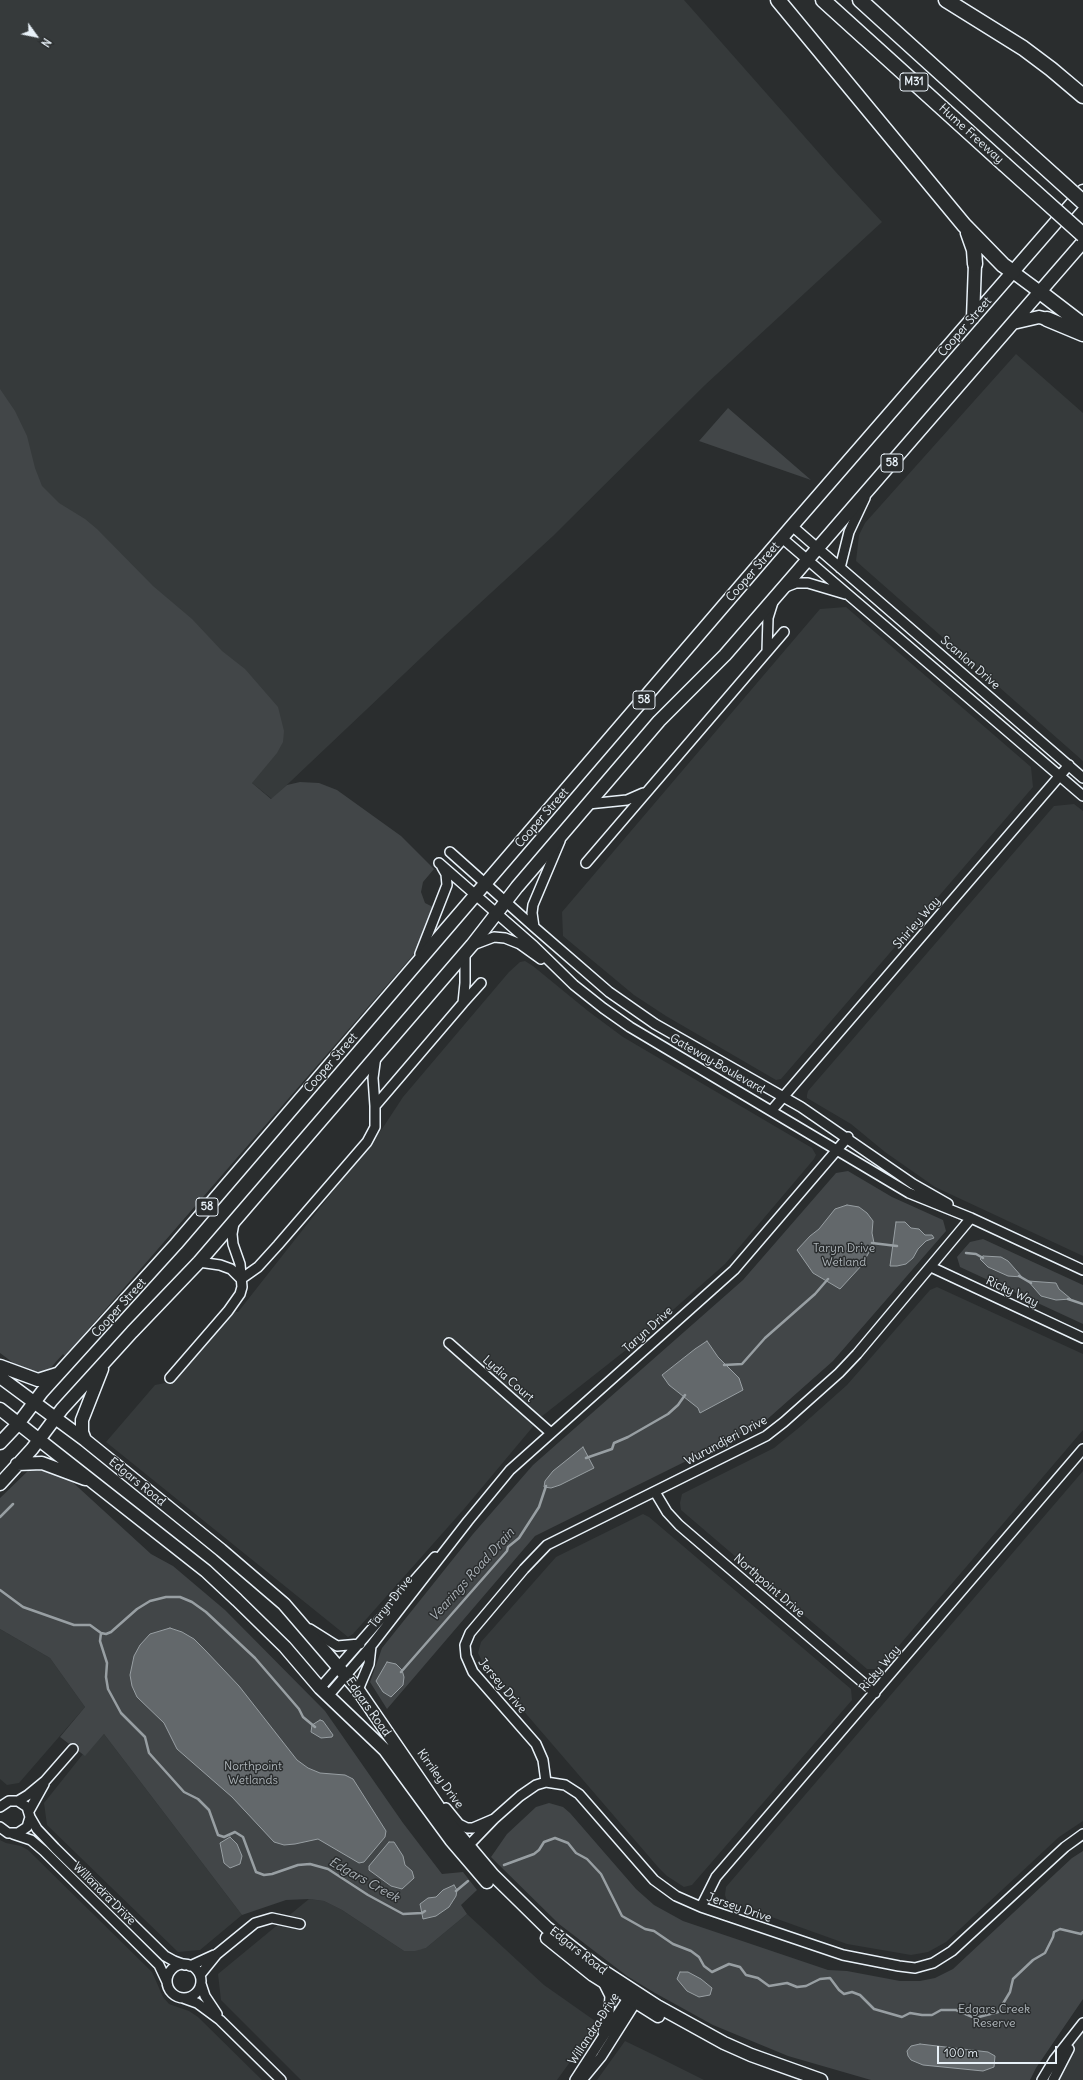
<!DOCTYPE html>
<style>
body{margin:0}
#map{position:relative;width:1083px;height:2080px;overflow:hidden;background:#2a2d2e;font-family:Delius,sans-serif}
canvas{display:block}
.north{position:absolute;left:16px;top:16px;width:40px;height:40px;-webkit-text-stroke:3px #2a2d2e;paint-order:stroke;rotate:123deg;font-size:11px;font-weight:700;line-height:16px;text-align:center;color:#e8f1f8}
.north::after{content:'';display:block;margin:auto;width:14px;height:18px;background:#e8f1f8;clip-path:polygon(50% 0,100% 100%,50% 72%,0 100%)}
.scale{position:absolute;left:937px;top:2046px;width:120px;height:18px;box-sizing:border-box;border:2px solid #e8f1f8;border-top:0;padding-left:5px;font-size:12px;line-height:14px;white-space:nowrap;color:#e8f1f8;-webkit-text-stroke:3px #2a2d2e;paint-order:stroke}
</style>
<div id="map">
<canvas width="1083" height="2080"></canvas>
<div class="north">N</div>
<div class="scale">100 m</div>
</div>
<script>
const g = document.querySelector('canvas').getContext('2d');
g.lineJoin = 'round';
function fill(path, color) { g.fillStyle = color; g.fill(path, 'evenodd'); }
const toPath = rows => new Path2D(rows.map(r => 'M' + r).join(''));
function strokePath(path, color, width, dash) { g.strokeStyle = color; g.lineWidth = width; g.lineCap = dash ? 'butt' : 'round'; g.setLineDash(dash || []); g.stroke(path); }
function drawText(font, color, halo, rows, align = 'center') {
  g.font = font + ' Delius,sans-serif'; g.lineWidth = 3; g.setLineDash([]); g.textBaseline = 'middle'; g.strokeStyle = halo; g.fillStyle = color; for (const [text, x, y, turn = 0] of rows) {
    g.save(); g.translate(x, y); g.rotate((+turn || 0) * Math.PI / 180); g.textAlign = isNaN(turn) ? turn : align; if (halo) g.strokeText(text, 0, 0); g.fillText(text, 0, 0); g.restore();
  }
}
fill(toPath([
 [0,0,684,0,834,170,882,222,705,385,553,536,442,638,272,799,83,647,0,565],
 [1016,354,1083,413,1083,761,856,561,859,535,865,523],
 [846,607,1031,767,1033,787,781,1079,776,1080,666,1016,634,995,563,936,562,912,820,609],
 [1074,804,1083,811,1083,1256,935,1187,885,1152,851,1124,807,1098,807,1095,808,1091,1054,806],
 [525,961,533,966,588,1011,623,1037,812,1148,816,1155,814,1159,725,1264,640,1339,541,1417,464,1509,353,1634,348,1637,106,1442,155,1385,175,1381,233,1311,238,1312,382,1129,403,1097,509,972,520,962],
 [937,1287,1083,1354,1083,1430,879,1669,867,1669,681,1510,680,1503,682,1494,774,1448,801,1426,847,1385,930,1290],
 [1083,1471,1083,1821,1059,1837,946,1942,928,1952,911,1955,847,1944,727,1901,725,1895,726,1887],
 [643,1514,649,1517,851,1689,852,1700,692,1885,684,1887,667,1876,658,1867,484,1665,478,1653,481,1642,556,1557],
 [0,1629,50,1658,85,1707,19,1783,7,1785,0,1779],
 [104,1734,242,1915,200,1950,178,1952,47,1825,44,1803,83,1754,85,1755],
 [0,1840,6,1843,21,1846,28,1850,152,1972,163,1997,169,2004,189,2011,198,2017,262,2080,0,2080],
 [309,1899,324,1901,342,1910,404,1951,426,1948,467,1914,544,1985,598,2023,557,2080,301,2080,221,2000,218,1974],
 [1083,2015,1083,2080,1040,2080,1043,2074],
 [625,2041,656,2056,704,2080,597,2080]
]), '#363a3b');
fill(toPath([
 [0,389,15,411,27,436,35,468,42,486,59,503,85,519,97,529,153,586,192,619,222,651,245,669,278,707,284,731,283,742,277,753,252,783,271,799,287,785,300,782,319,783,337,790,401,836,434,869,423,882,421,892,425,903,435,908,414,954,65,1356,63,1354,46,1373,39,1375,16,1365,0,1353],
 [728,408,811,480,699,441],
 [848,1171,892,1197,943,1220,946,1231,833,1361,763,1423,535,1536,387,1709,370,1682,382,1648,473,1534,533,1465,743,1280,836,1173],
 [983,1239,1083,1285,1083,1324,960,1267,957,1257,970,1242],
 [44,1456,151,1554,173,1566,225,1610,325,1711,403,1823,442,1874,463,1872,477,1890,461,1905,467,1914,426,1948,415,1951,404,1951,342,1910,324,1901,309,1899,286,1900,242,1915,104,1734,85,1756,60,1737,85,1707,50,1658,0,1629,0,1498,31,1468,38,1471],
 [549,1803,563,1807,570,1813,636,1889,654,1905,683,1921,828,1970,847,1971,900,1981,920,1981,935,1978,953,1969,1072,1858,1083,1851,1083,1999,1036,2068,1030,2080,871,2080,788,2056,713,2025,655,1993,627,1976,559,1924,499,1865,491,1857,507,1834,536,1807]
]), '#424648');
const water = toPath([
 [847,1205,859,1207,867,1213,873,1221,872,1233,874,1243,862,1265,840,1289,813,1273,797,1250,810,1236,819,1229,835,1209,847,1205],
 [896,1222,905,1222,911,1228,919,1229,925,1235,932,1235,934,1238,926,1241,918,1249,913,1258,906,1264,897,1266,890,1266,896,1222],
 [983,1256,1001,1257,1008,1261,1022,1277,1008,1276,988,1267,980,1259,983,1256],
 [1028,1281,1056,1283,1059,1289,1071,1299,1056,1300,1041,1296,1028,1281],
 [707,1341,718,1357,739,1378,743,1390,700,1413,698,1408,669,1385,662,1375,695,1349,707,1341],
 [583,1447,594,1468,560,1485,551,1488,544,1487,545,1481,553,1471,583,1447],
 [170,1628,182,1632,194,1639,205,1650,239,1686,297,1760,308,1768,320,1773,345,1775,353,1779,386,1831,385,1837,364,1862,359,1863,318,1839,295,1844,284,1845,274,1842,232,1797,177,1749,164,1723,137,1697,132,1686,130,1675,134,1656,140,1645,150,1634,170,1628],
 [387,1662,396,1664,402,1670,404,1677,403,1685,391,1697,383,1692,376,1681,387,1662],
 [320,1720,323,1721,333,1735,332,1737,321,1738,311,1732,312,1725,320,1720],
 [230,1837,237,1844,242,1856,240,1864,230,1868,224,1863,220,1843,230,1837],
 [389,1842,394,1842,403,1856,405,1865,412,1871,414,1878,402,1889,391,1886,369,1870,369,1866,389,1842],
 [454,1885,457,1890,456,1896,449,1907,436,1916,423,1919,420,1904,428,1898,436,1897,443,1890,454,1885],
 [680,1972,688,1972,701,1979,712,1988,710,1995,699,1997,687,1991,677,1979,680,1972],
 [920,2044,988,2052,995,2056,994,2067,983,2071,923,2065,911,2060,908,2056,907,2051,911,2046,920,2044]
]);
fill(water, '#63686b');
strokePath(water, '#989fa3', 1);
strokePath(toPath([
 [872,1243,897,1246],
 [966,1253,976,1254,983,1258],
 [1019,1276,1031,1283],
 [1068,1299,1083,1304],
 [724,1365,742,1364,765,1338,815,1294,828,1279],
 [586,1458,612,1449,614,1443,628,1437,668,1414,678,1405,685,1395],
 [0,1517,13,1504],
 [0,1590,23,1607,74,1625,90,1625,101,1633,100,1641,107,1663,106,1677,108,1689,121,1713,145,1737,149,1753,184,1792,198,1799,209,1810,218,1835,224,1837,235,1832,243,1837,256,1872,264,1875,272,1874,298,1865,310,1864,328,1869,368,1895,403,1914,422,1913,425,1911],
 [101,1633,106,1634,111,1632,137,1609,150,1601,166,1597,180,1597,192,1602,206,1612,255,1658,299,1709,303,1717,315,1727],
 [401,1672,507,1551,508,1547,519,1538,539,1507,546,1486],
 [504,1865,534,1854,539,1850,544,1842,555,1838,568,1843,576,1853,587,1859,601,1874,622,1916,645,1929,654,1931,673,1944,691,1951,699,1957,704,1966,712,1972,729,1964,740,1967,746,1975,758,1978,769,1986,787,1983,797,1987,806,1986,820,1979,830,1978,839,1990,844,1994,852,1992,860,1995,874,2009,902,2017,910,2013,922,2015,932,2015,941,2010,956,2010,975,2018,998,2012,1010,1992,1013,1979,1033,1960,1045,1953,1053,1937,1054,1932,1060,1929,1081,1934,1083,1932],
 [456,1891,468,1881]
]), '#989fa3', 2.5);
const minor = toPath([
 [792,526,1083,778],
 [782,538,1083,796],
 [840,568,849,532,865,498],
 [783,588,796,583,808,583,845,594],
 [767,652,768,618,773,602],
 [588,804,627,800,643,793],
 [450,852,534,927,609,992,655,1024,801,1107,913,1184,948,1204],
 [439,863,534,946,574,985,603,1008,630,1027,909,1193,971,1218,1083,1270],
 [586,863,784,632],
 [534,927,532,913,533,905,560,841],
 [473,945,494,937,505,938,520,944,541,959],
 [420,954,447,885,446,874,442,867],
 [463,1003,481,983],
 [375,1106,373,1078,376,1056],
 [772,1110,1069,765],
 [971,1218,857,1354,839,1373,784,1422,766,1436,547,1545,524,1569,470,1633,465,1645,466,1656,473,1672,536,1744,543,1760,546,1782,565,1785,579,1794,654,1880,676,1896,701,1907,843,1955,899,1966,915,1968,933,1963,952,1951,1065,1847,1083,1834],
 [199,1262,220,1265,231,1269,241,1279],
 [931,1267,1083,1338],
 [241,1279,258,1267,278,1245,367,1142,375,1127,375,1106,463,1003,465,983,465,954],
 [449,1343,551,1433],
 [170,1378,228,1311,240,1294,242,1287,240,1264,233,1244,232,1234,234,1223],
 [655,1492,667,1512,679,1525,875,1693],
 [310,1629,337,1646,360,1644],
 [320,1688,435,1557],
 [358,1690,369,1664,371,1646],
 [328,1696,371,1646,468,1521,510,1470,734,1270,848,1137],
 [18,1801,28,1795,45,1781,73,1749],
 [0,1807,9,1801,18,1801,27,1807,30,1817,27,1827,18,1833,8,1833,0,1827],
 [446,1808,459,1824,467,1828,473,1828,494,1819],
 [29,1811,44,1784],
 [30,1817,37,1829,55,1848,165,1956,174,1961,185,1965],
 [13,1834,31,1840,44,1851,159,1965,167,1982],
 [463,1847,468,1846,494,1819,520,1796,536,1785,546,1782],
 [701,1907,716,1877,1083,1449],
 '167 1981a17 17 0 1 1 34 0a17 17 0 1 1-34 0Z',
 [190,1966,214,1955],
 [200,1975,217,1954,255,1923,272,1918,300,1924],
 [201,1984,205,1996,217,2014],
 [183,1998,197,2003,220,2020,281,2080],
 [603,2032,609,2011,610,1996,603,1982],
 [575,2080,632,1992],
 [582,2080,601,2057,639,1997],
 [1042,2080,1054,2060,1083,2023],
 [1053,2080,1069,2049]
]);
const major = toPath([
 [1013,272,1040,292],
 [973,318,975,264],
 [1013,323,1039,317,1047,319],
 [0,1366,38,1380,57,1374],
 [0,1377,85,1440,221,1550,284,1604,358,1690,450,1824,493,1875,547,1928,597,1967,657,2006,724,2043,751,2055,821,2080],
 [0,1409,206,1571,237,1600,285,1647,320,1688,385,1750,451,1840,487,1882],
 [85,1440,82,1432,82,1420,102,1369],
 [0,1443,18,1424,42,1392,176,1244,792,526,1083,191],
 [17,1464,42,1463,85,1479],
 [0,1484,32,1449,62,1409,132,1332,199,1262,472,945,517,887,659,721,725,655,1083,242],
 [547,1938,593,1975,658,2016]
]);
const highway = toPath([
 [778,0,964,225,1003,265,1013,272],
 [823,0,1004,164],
 [860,0,1021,146],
 [946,0,1023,48,1051,69,1083,96],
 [968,233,974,250,975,264],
 [1040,292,1083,325],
 [1047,319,1083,334]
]);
strokePath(minor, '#e8f1f8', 12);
strokePath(major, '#e8f1f8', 15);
strokePath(highway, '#e8f1f8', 17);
strokePath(minor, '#2a2d2e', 9);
strokePath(major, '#2a2d2e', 12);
strokePath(highway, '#2a2d2e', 14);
const highwayBridge = toPath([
 [1021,146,1083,202],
 [1004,164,1083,235]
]);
strokePath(highwayBridge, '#e8f1f8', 17, []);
strokePath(highwayBridge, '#2a2d2e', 14);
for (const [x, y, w] of [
 [914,82,28],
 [892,463,22],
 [644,700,22],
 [207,1207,22]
]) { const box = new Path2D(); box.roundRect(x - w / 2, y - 9, w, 18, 3); g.fillStyle = '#2a2d2e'; g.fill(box); strokePath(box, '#e8f1f8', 1); }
drawText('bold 11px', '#e8f1f8', null, [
 ["M31",914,82],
 ["58",892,463],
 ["58",644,700],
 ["58",207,1207]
]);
drawText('12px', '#e8f1f8', '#2a2d2e', [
 ["Hume Freeway",971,134,42],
 ["Cooper Street",965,327,-49],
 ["Cooper Street",753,572,-49],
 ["Scanlon Drive",970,663,41],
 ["Cooper Street",542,818,-49],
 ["Shirley Way",917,923,-49],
 ["Cooper Street",331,1063,-49],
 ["Gateway Boulevard",717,1064,30],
 ["Ricky Way",1012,1292,25],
 ["Cooper Street",119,1308,-48],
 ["Taryn Drive",648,1330,-42],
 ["Lydia Court",508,1379,41],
 ["Wurundjeri Drive",726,1441,-28],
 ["Edgars Road",137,1482,39],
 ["Northpoint Drive",769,1586,41],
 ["Taryn Drive",391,1602,-52],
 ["Ricky Way",880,1669,-50],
 ["Jersey Drive",502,1686,50],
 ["Edgars Road",368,1707,55],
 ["Kirriley Drive",440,1779,54],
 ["Willandra Drive",104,1894,45],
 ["Jersey Drive",739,1908,19],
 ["Edgars Road",578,1951,38],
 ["Willandra Drive",594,2029,-57]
]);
drawText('12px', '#aeb5ba', '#2a2d2e', [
 ["Taryn Drive",844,1249],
 ["Wetland",844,1263],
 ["Northpoint",253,1767],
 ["Wetlands",253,1781],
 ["Edgars Creek",994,2010],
 ["Reserve",994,2024]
]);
drawText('italic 13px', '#acb3b9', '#2a2d2e', [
 ["Vearings Road Drain",472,1575,-48],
 ["Edgars Creek",364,1880,29]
]);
</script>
